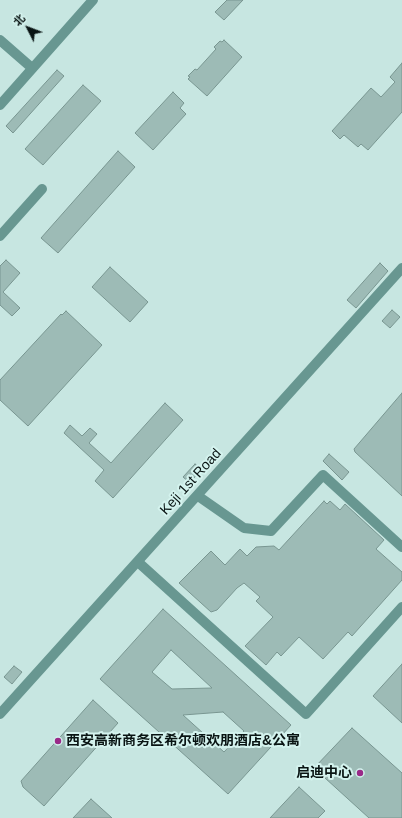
<!DOCTYPE html>
<meta charset="utf-8">
<style>
body{margin:0}
#map{position:relative;width:402px;height:818px;overflow:hidden;background:#c7e6e1;font-family:Arial,"Noto Sans SC",sans-serif}
canvas{display:block}
.north{position:absolute;left:8px;top:8px;width:40px;height:40px;-webkit-text-stroke:3px #d4f3ee;paint-order:stroke;rotate:312deg;font-size:11px;font-weight:700;line-height:16px;text-align:center;color:#091413}
.north::after{content:'';display:block;margin:auto;width:14px;height:18px;background:#091413;clip-path:polygon(50% 0,100% 100%,50% 72%,0 100%)}
</style>
<div id="map">
<canvas width="402" height="818"></canvas>
<div class="north">北</div>
</div>
<script>
const g = document.querySelector('canvas').getContext('2d');
g.lineJoin = 'round';
function fill(path, color) { g.fillStyle = color; g.fill(path, 'evenodd'); }
const toPath = rows => new Path2D(rows.map(r => 'M' + r).join(''));
function strokePath(path, color, width, dash) { g.strokeStyle = color; g.lineWidth = width; g.lineCap = dash ? 'butt' : 'round'; g.setLineDash(dash || []); g.stroke(path); }
function drawText(font, color, halo, rows, align = 'center') {
  g.font = font + ' Arial,"Noto Sans SC",sans-serif'; g.lineWidth = 4; g.setLineDash([]); g.textBaseline = 'middle'; g.strokeStyle = halo; g.fillStyle = color; for (const [text, x, y, turn = 0] of rows) {
    g.save(); g.translate(x, y); g.rotate((+turn || 0) * Math.PI / 180); g.textAlign = isNaN(turn) ? turn : align; if (halo) g.strokeText(text, 0, 0); g.fillText(text, 0, 0); g.restore();
  }
}
const building = toPath([
 [227,0,243,0,224,20,215,12,227,0],
 [224,40,242,57,207,96,188,79,190,77,188,76,195,69,197,70,216,49,214,47,220,41,222,42,224,40],
 [402,63,402,112,368,150,361,144,358,147,344,135,340,139,332,131,371,88,381,97,395,82,390,77,402,63],
 [57,70,64,76,13,133,6,126,57,70],
 [83,85,101,101,43,165,25,149,83,85],
 [173,92,184,103,180,108,186,114,153,150,135,133,173,92],
 [118,151,135,167,58,253,41,238,118,151],
 [6,260,20,273,3,292,20,308,12,316,0,305,0,266,6,260],
 [380,263,388,271,356,308,347,300,380,263],
 [110,267,148,302,130,322,92,287,110,267],
 [392,310,400,317,390,328,382,321,392,310],
 [66,311,102,345,28,426,0,400,0,380,61,314,62,315,66,311],
 [402,393,402,496,355,452,354,449,402,393],
 [165,403,183,420,113,498,95,481,104,470,64,433,70,425,82,436,90,428,97,434,89,443,111,463,165,403],
 [329,454,349,472,342,480,323,461,329,454],
 [195,464,201,469,190,483,183,477,195,464],
 [324,501,327,504,330,501,340,510,345,504,384,540,376,549,402,572,402,580,352,636,348,632,323,659,299,637,281,656,277,652,266,665,245,646,273,617,256,601,260,597,244,583,237,588,217,610,211,612,179,583,211,551,225,565,240,549,247,556,256,547,274,546,279,550,324,501],
 [163,609,291,725,228,794,100,679,163,609],
 [171,650,212,688,172,689,152,672,171,650],
 [223,712,244,731,224,752,183,715,223,712],
 [402,664,402,723,373,696,402,664],
 [14,666,22,672,12,684,4,677,14,666],
 [93,700,118,723,44,806,23,787,21,781,93,700],
 [352,728,402,773,402,818,369,818,314,768,352,728],
 [299,787,325,811,318,818,270,818,299,787],
 [91,799,112,818,73,818,91,799]
]);
fill(building, '#9dbbb6');
strokePath(building, '#799691', 1);
strokePath(toPath([
 [0,40,32,68],
 [0,105,93,0],
 [0,236,42,189],
 [198,496,244,528,271,531,323,475,402,547],
 [138,562,306,714,402,607]
]), '#689791', 10);
strokePath(toPath([
 [0,714,402,268]
]), '#689791', 10);
for (const [x, y, r, color] of [
 [58,741,4,"#9a2988"],
 [360,773,4,"#9a2988"]
]) { const dot = new Path2D(); dot.arc(x, y, r, 0, 2 * Math.PI); g.fillStyle = color; g.fill(dot); strokePath(dot, '#d4f3ee', 1.5); }
drawText('14px', '#091413', '#d4f3ee', [
 ["Keji 1st Road",191,482,-48]
]);
drawText('bold 14px', '#091413', '#d4f3ee', [
 ["西安高新商务区希尔顿欢朋酒店&公寓",66,741],
 ["启迪中心",352,773,"right"]
], 'left');
</script>
